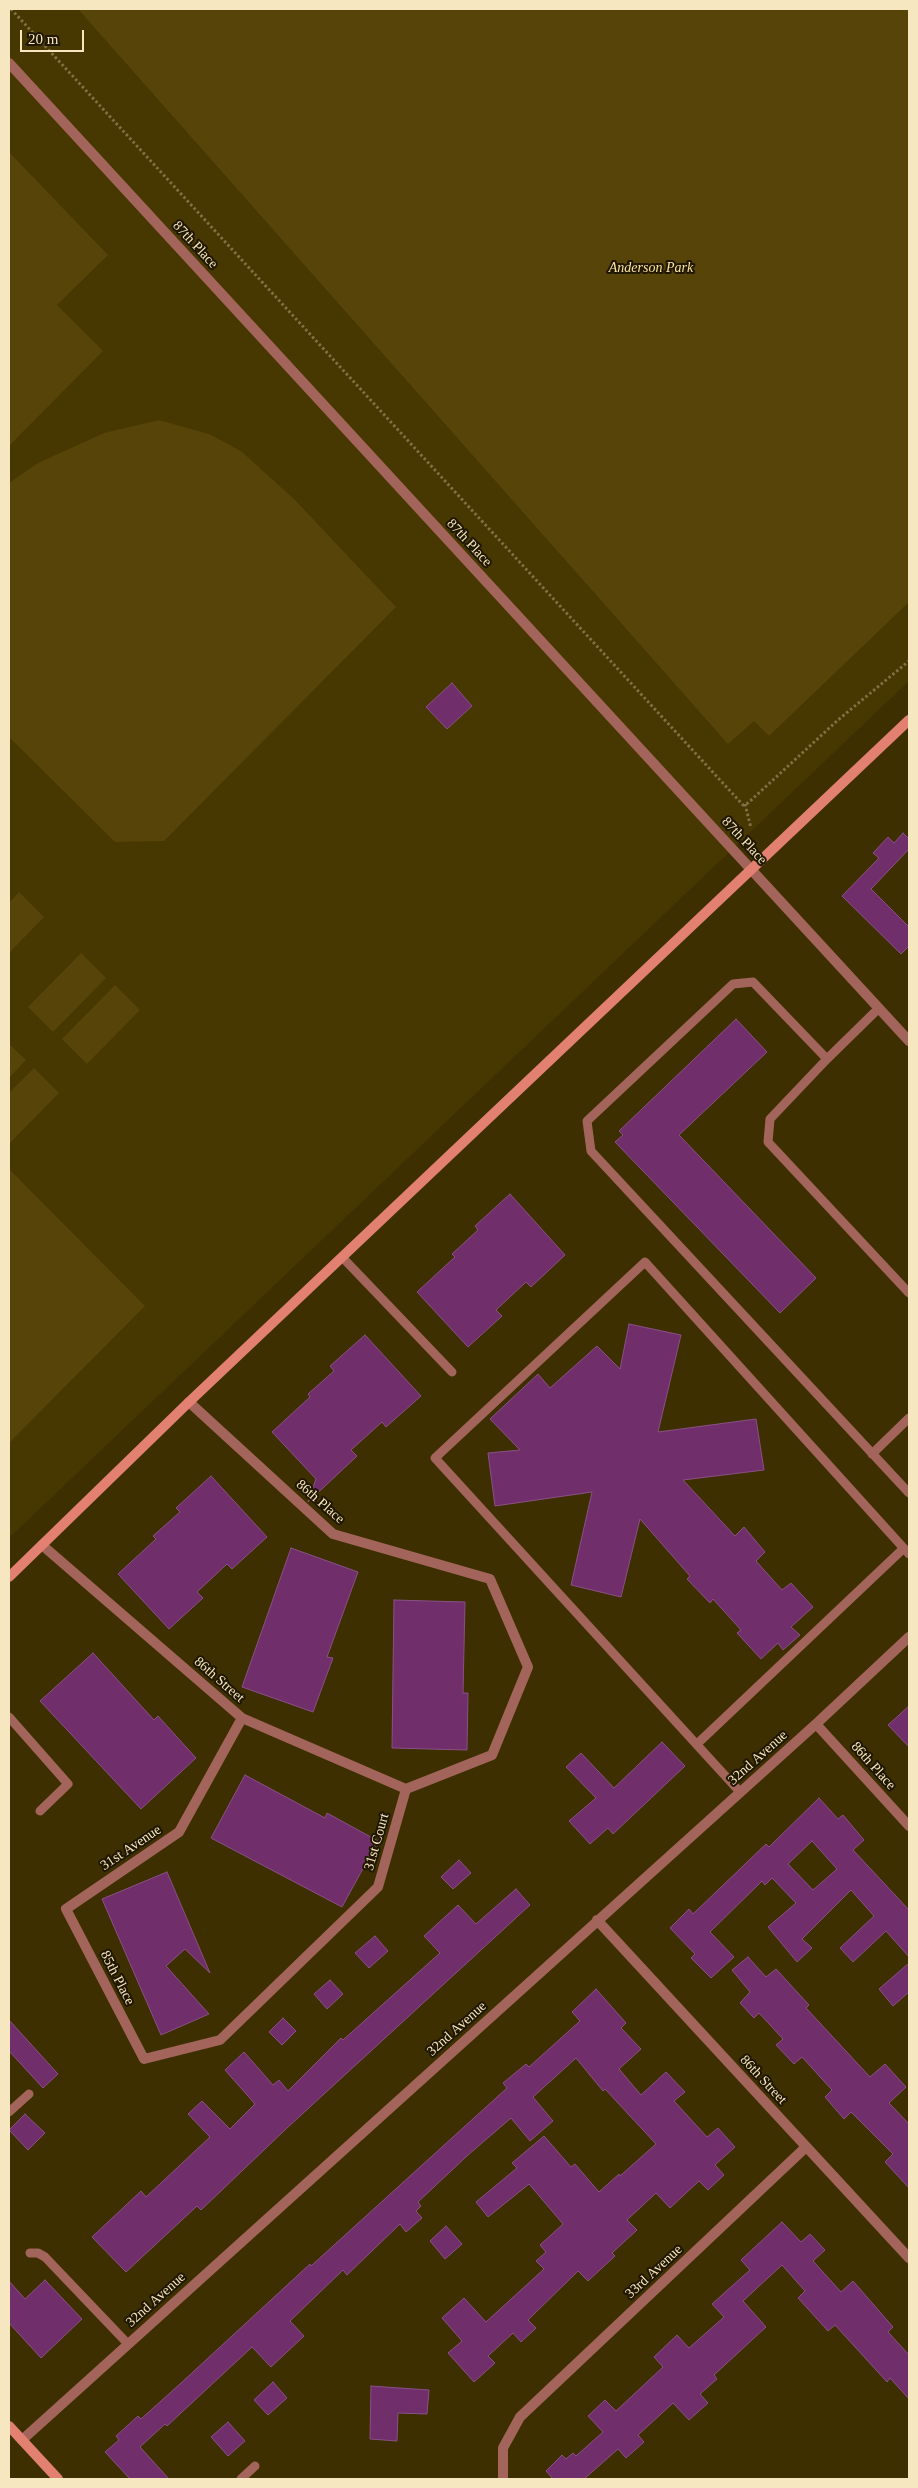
<!DOCTYPE html>
<style>
body{margin:0}
#map{position:relative;width:918px;height:2488px;overflow:hidden;background:#3d2f00;font-family:"Times New Roman",serif}
canvas{display:block}
.frame{position:absolute;inset:0;border:10px solid #f6e7c0;pointer-events:none}
.scale{position:absolute;left:20px;top:30px;width:64px;height:22px;box-sizing:border-box;border:2px solid #f6e7c0;border-top:0;padding-left:6px;font-size:15px;line-height:18px;white-space:nowrap;color:#f6e7c0;-webkit-text-stroke:4px #201700;paint-order:stroke}
</style>
<div id="map">
<canvas width="918" height="2488"></canvas>
<div class="frame"></div>
<div class="scale">20 m</div>
</div>
<script>
const g = document.querySelector('canvas').getContext('2d');
g.lineJoin = 'round';
function fill(path, color) { g.fillStyle = color; g.fill(path, 'evenodd'); }
const toPath = rows => new Path2D(rows.map(r => 'M' + r).join(''));
function strokePath(path, color, width, dash) { g.strokeStyle = color; g.lineWidth = width; g.lineCap = dash ? 'butt' : 'round'; g.setLineDash(dash || []); g.stroke(path); }
function drawText(font, color, halo, rows, align = 'center') {
  g.font = font + ' "Times New Roman",serif'; g.lineWidth = 4; g.setLineDash([]); g.textBaseline = 'middle'; g.strokeStyle = halo; g.fillStyle = color; for (const [text, x, y, turn = 0] of rows) {
    g.save(); g.translate(x, y); g.rotate((+turn || 0) * Math.PI / 180); g.textAlign = isNaN(turn) ? turn : align; if (halo) g.strokeText(text, 0, 0); g.fillText(text, 0, 0); g.restore();
  }
}
fill(toPath([
 [9,9,909,9,909,681,9,1538]
]), '#473700');
fill(toPath([
 [78,9,909,9,909,602,769,736,754,721,728,744],
 [9,152,108,255,57,305,103,351,9,446],
 [159,420,209,434,241,451,295,500,396,607,164,841,115,842,9,737,9,483,38,463,104,433],
 [19,892,44,917,9,953,9,903],
 [81,953,106,978,53,1032,28,1007],
 [115,985,140,1010,87,1064,62,1039],
 [9,1044,26,1060,9,1078],
 [34,1068,59,1093,9,1144,9,1093],
 [9,1169,145,1306,9,1443]
]), '#564408');
const building = toPath([
 [452,683,472,706,447,729,426,707,452,683],
 [903,833,909,839,909,849,871,889,909,927,909,946,901,954,842,896,879,858,873,853,888,837,894,843,903,833],
 [736,1019,767,1052,679,1135,816,1278,780,1313,615,1142,623,1135,619,1131,736,1019],
 [510,1194,565,1255,531,1287,526,1282,496,1310,502,1316,468,1347,417,1292,455,1257,452,1254,478,1230,475,1226,510,1194],
 [629,1324,681,1335,658,1432,756,1419,764,1470,683,1480,735,1536,744,1527,765,1552,756,1561,782,1590,791,1583,813,1607,791,1627,800,1635,783,1650,778,1643,761,1659,737,1633,741,1630,713,1599,710,1603,687,1579,690,1576,640,1519,621,1597,571,1585,592,1492,495,1506,488,1453,520,1450,490,1419,538,1374,550,1388,597,1346,620,1369,629,1324],
 [365,1335,421,1396,386,1427,382,1422,351,1450,357,1456,308,1502,316,1479,272,1432,310,1397,308,1394,334,1371,330,1366,365,1335],
 [211,1476,267,1537,232,1569,227,1564,197,1592,203,1598,169,1629,118,1574,156,1539,153,1536,180,1512,176,1508,211,1476],
 [291,1548,358,1572,327,1657,333,1658,313,1712,242,1687,291,1548],
 [394,1600,465,1602,463,1693,468,1693,467,1750,392,1748,394,1600],
 [93,1653,154,1720,158,1716,196,1758,141,1809,40,1701,93,1653],
 [909,1706,909,1747,888,1725,909,1706],
 [662,1742,685,1766,613,1834,608,1828,590,1844,569,1821,596,1798,566,1767,581,1753,614,1788,662,1742],
 [245,1775,325,1818,327,1813,378,1841,342,1907,211,1838,245,1775],
 [819,1798,838,1819,843,1815,864,1840,853,1850,909,1910,909,1957,886,1931,853,1962,840,1948,874,1916,851,1890,802,1939,812,1948,797,1962,768,1927,796,1903,772,1878,765,1885,762,1881,710,1932,734,1957,711,1978,691,1958,695,1954,670,1928,689,1909,693,1914,766,1844,769,1847,819,1798],
 [812,1841,837,1869,813,1890,788,1864,812,1841],
 [459,1860,471,1873,453,1889,441,1877,459,1860],
 [167,1872,210,1973,185,1949,166,1966,209,2014,161,2035,102,1899,167,1872],
 [516,1889,530,1905,287,2128,201,2210,197,2206,126,2272,92,2237,141,2191,146,2197,210,2137,188,2114,202,2101,230,2129,255,2104,225,2070,244,2052,273,2085,279,2080,288,2091,341,2038,343,2040,440,1953,424,1936,458,1905,476,1924,516,1889],
 [375,1936,388,1951,369,1968,355,1953,375,1936],
 [748,1957,766,1977,776,1969,809,2005,806,2008,870,2077,885,2064,906,2087,889,2103,909,2124,909,2188,885,2162,893,2154,851,2112,844,2119,825,2097,832,2090,802,2057,794,2064,776,2045,783,2039,759,2013,754,2018,740,2003,750,1992,732,1970,748,1957],
 [909,1963,909,1992,893,2006,879,1989,909,1963],
 [330,1980,343,1994,327,2009,314,1994,330,1980],
 [596,1989,626,2023,621,2028,641,2049,619,2069,641,2095,666,2072,685,2092,674,2101,707,2137,718,2128,735,2147,715,2165,724,2175,708,2190,699,2181,670,2208,656,2193,627,2220,637,2230,612,2253,615,2256,588,2281,578,2271,528,2320,536,2328,521,2342,513,2333,488,2356,495,2363,474,2382,448,2353,462,2341,442,2318,464,2298,486,2322,544,2269,536,2261,546,2252,540,2245,563,2224,529,2184,488,2217,476,2202,517,2168,512,2163,544,2136,571,2167,575,2164,599,2192,619,2174,620,2176,656,2144,605,2089,603,2091,576,2058,533,2097,553,2121,530,2141,511,2118,468,2155,418,2202,421,2206,416,2211,422,2218,406,2232,400,2224,347,2275,343,2270,290,2321,304,2336,271,2367,252,2347,167,2426,165,2424,140,2447,169,2479,130,2479,105,2452,119,2440,116,2436,138,2416,141,2419,180,2384,310,2264,311,2266,507,2088,503,2083,526,2064,529,2067,580,2021,572,2012,596,1989],
 [283,2018,296,2031,282,2045,269,2032,283,2018],
 [9,2020,58,2074,43,2088,9,2051,9,2020],
 [25,2114,45,2133,28,2150,9,2130,25,2114],
 [782,2222,801,2242,810,2234,825,2250,813,2261,841,2292,853,2281,893,2327,888,2332,909,2355,909,2399,890,2378,887,2382,835,2325,828,2331,798,2298,805,2291,782,2265,743,2301,766,2327,714,2375,717,2379,700,2394,708,2403,689,2420,673,2403,638,2435,644,2442,626,2458,618,2449,584,2479,553,2479,546,2471,562,2455,566,2459,573,2453,576,2456,603,2432,588,2416,605,2400,616,2411,663,2367,654,2357,677,2335,689,2348,724,2317,712,2304,750,2270,741,2260,782,2222],
 [446,2226,462,2244,445,2259,430,2241,446,2226],
 [45,2280,82,2319,41,2358,9,2323,9,2281,25,2299,45,2280],
 [273,2382,287,2398,268,2415,254,2400,273,2382],
 [371,2386,429,2390,427,2414,398,2413,397,2441,370,2439,371,2386],
 [228,2422,245,2441,228,2456,211,2437,228,2422]
]);
fill(building, '#702f6b');
strokePath(building, '#8a5085', 1);
strokePath(toPath([
 [11,9,743,805,748,803,838,720,909,661],
 [745,804,751,828]
]), '#7f7145', 3, [2.5, 2.5]);
strokePath(toPath([
 [879,1008,827,1059,753,982,733,984,587,1121,591,1151,909,1493],
 [827,1059,770,1119,768,1142,909,1293],
 [342,1257,452,1372],
 [872,1454,909,1418],
 [9,1717,68,1784,40,1811],
 [697,1744,904,1548],
 [740,1792,435,1458,645,1262,909,1554],
 [9,2112,29,2094],
 [30,2253,38,2253,45,2257,128,2344],
 [241,2479,255,2466]
]), '#a3655b', 9);
strokePath(toPath([
 [9,63,909,1041],
 [189,1402,333,1534,490,1579,528,1667,492,1755,406,1789,378,1887,220,2040,144,2059,66,1909,179,1832,242,1718],
 [42,1545,242,1718,406,1789],
 [816,1724,909,1826],
 [597,1920,909,2258],
 [22,2440,816,1724,909,1637],
 [503,2479,503,2448,520,2417,806,2147]
]), '#a3655b', 10);
strokePath(toPath([
 [9,1577,189,1402,909,720],
 [9,2426,58,2479]
]), '#e28171', 10);
drawText('14px', '#f6e7c0', '#201700', [
 ["87th Place",195,245,47],
 ["87th Place",469,543,47],
 ["87th Place",744,841,47],
 ["86th Place",320,1502,41],
 ["86th Street",219,1680,41],
 ["32nd Avenue",758,1758,-42],
 ["86th Place",873,1766,48],
 ["31st Court",377,1842,-74],
 ["31st Avenue",131,1848,-34],
 ["85th Place",117,1978,63],
 ["32nd Avenue",457,2029,-42],
 ["86th Street",763,2080,47],
 ["33rd Avenue",654,2272,-43],
 ["32nd Avenue",156,2300,-42]
]);
drawText('italic 14px', '#fbe29d', '#201700', [
 ["Anderson Park",651,268]
]);
</script>
